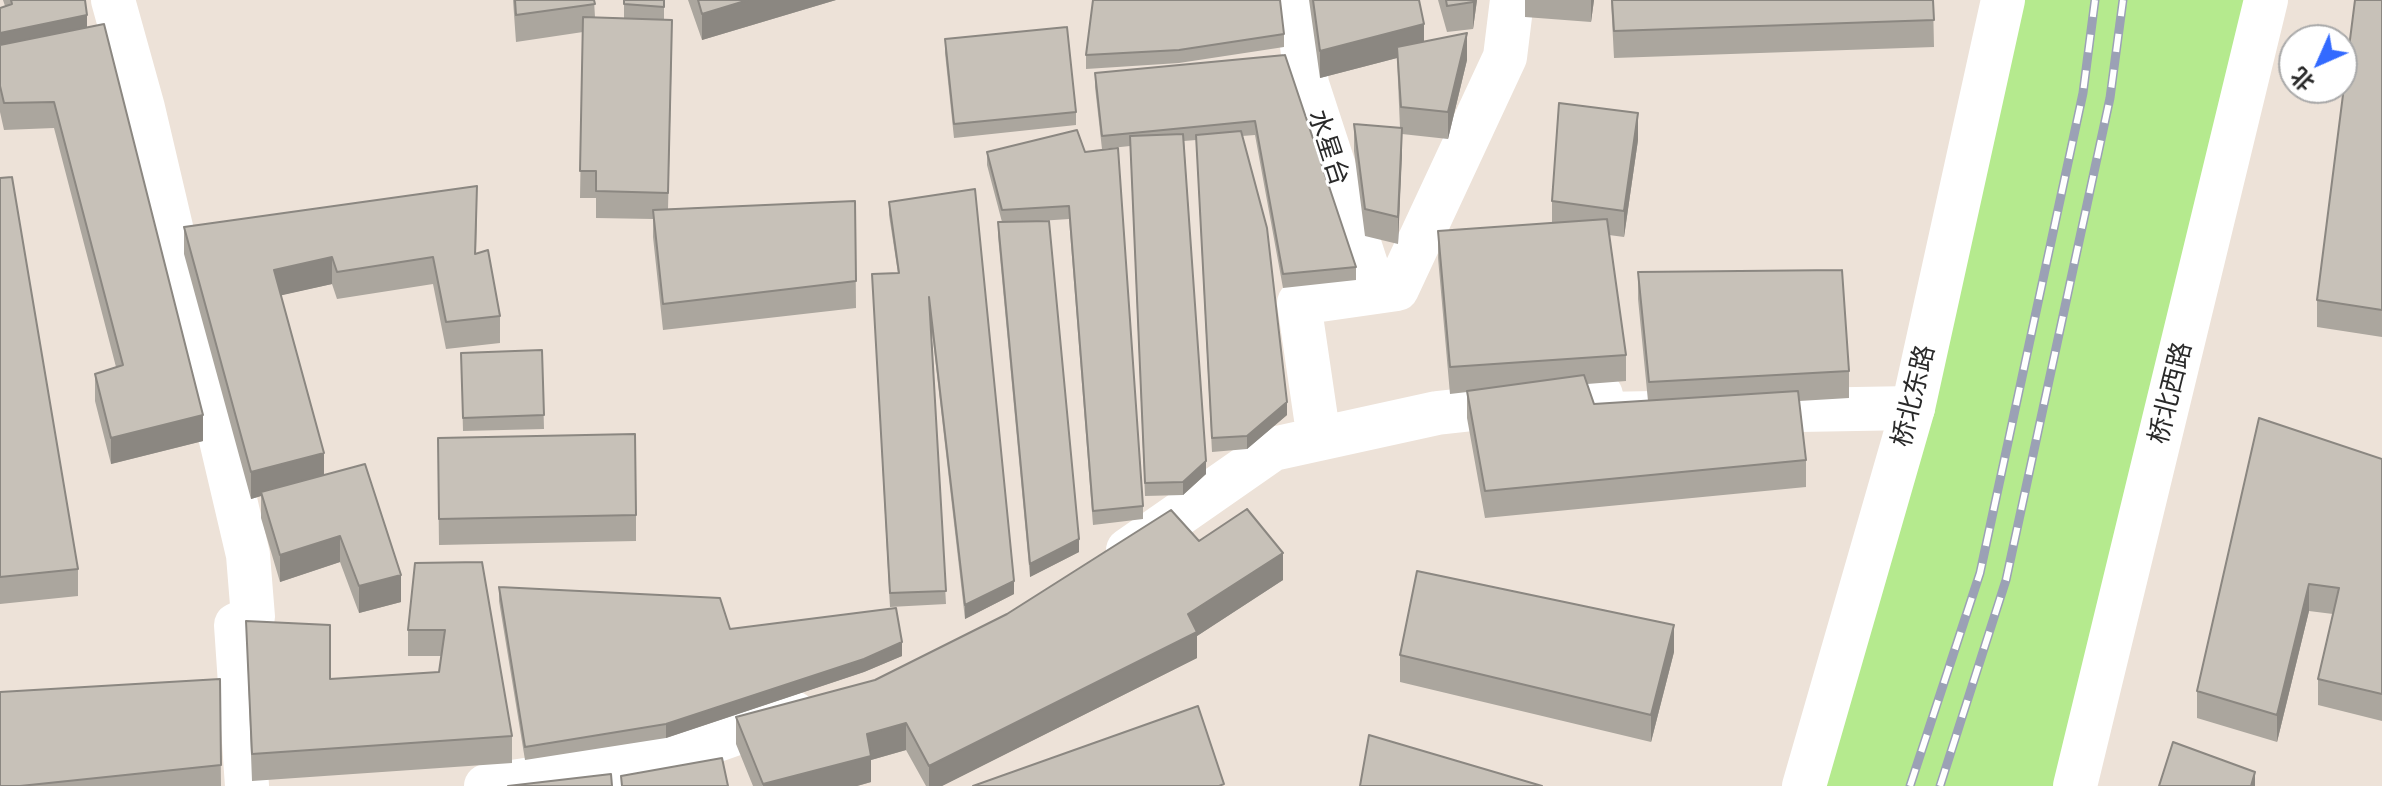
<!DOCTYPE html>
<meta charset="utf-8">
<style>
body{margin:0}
#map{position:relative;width:2382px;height:786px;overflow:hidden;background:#ede2d8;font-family:Inter,"Noto Sans SC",sans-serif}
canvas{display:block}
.north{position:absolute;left:2278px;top:24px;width:80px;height:80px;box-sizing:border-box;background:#fff;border:2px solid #a9a9a9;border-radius:50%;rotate:225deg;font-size:22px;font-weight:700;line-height:32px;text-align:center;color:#292929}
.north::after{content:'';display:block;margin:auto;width:28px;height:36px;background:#336aff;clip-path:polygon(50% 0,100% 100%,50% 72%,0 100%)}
</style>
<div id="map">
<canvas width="2382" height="786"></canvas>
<div class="north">北</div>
</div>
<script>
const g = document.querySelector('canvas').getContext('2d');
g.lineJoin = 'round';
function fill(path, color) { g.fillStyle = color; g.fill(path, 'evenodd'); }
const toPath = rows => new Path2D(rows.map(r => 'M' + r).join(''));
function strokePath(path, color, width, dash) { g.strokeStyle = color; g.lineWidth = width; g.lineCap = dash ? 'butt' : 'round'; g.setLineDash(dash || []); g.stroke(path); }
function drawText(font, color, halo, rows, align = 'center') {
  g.font = font + ' Inter,"Noto Sans SC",sans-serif'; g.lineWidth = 6; g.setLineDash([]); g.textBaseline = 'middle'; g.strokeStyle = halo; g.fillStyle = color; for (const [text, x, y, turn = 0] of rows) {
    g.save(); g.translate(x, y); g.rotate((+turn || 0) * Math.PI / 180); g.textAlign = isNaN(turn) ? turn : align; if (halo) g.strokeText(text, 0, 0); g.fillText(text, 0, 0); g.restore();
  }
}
fill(toPath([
 [2003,0,2264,0,2075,786,1804,786]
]), '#b5ea8e');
strokePath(toPath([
 [113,0,143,108,248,555,253,617,236,625,247,786],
 [1296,0,1307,84,1375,292],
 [1742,411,1913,408],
 [1319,439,1299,303,1397,289,1505,57,1512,0],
 [1128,550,1273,449,1437,413,1601,395,1603,414,1654,413],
 [486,786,663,759,794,713]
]), '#fff', 44);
strokePath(toPath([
 [1804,786,1913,408,2003,0],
 [2075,786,2266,0]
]), '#fff', 44);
const rail = toPath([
 [1910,786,1980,573,2083,93,2095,0],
 [1940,786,2006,580,2110,98,2123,0]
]);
strokePath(rail, '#9ba1b5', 9);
strokePath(rail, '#fff', 6, [18]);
fill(toPath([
 [3,0,85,0,87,27,203,441,111,464,95,401,95,374,116,367,54,128,4,130,0,112,0,8,5,6],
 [513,0,594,0,595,17,624,18,624,0,664,0,664,19,672,46,668,209,855,201,856,308,663,330,653,237,653,219,596,218,596,198,580,198,583,32,516,42],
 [688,0,836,0,702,40],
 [1309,0,1419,0,1424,41,1467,60,1448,139,1402,134,1398,244,1365,236,1354,151,1354,124,1400,128,1397,58,1320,78],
 [1438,0,1477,0,1473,29,1447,32],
 [1525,0,1594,0,1591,22,1525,17],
 [1611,0,1933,0,1934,47,1614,58],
 [2382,0,2382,337,2317,327,2317,300],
 [1284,34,1284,47,1179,63,1086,69,1086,55],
 [945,39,1076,112,1076,125,954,138,945,53],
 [1285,55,1356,267,1356,280,1283,288,1255,135,1242,136,1287,415,1247,449,1212,452,1196,140,1184,141,1206,474,1183,495,1145,496,1130,146,1102,149,1095,87,1095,73],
 [1638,140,1624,237,1609,235,1626,355,1626,381,1587,384,1594,404,1648,401,1638,299,1638,272,1849,371,1849,398,1799,401,1806,460,1806,487,1485,518,1467,418,1467,392,1450,394,1438,258,1438,231,1552,223,1552,201],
 [987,152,1085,152,1143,506,1143,519,1093,525,1069,219,1039,221,1079,552,1030,577,998,236,998,222,1002,222,987,165],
 [0,178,78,569,78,596,0,604],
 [975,189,1014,594,965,619,931,323,946,604,890,607,872,274,898,273,889,215,889,202],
 [477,212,476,254,500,316,500,343,446,349,433,284,337,299,332,284,281,295,324,475,401,602,359,613,340,562,280,582,261,518,261,496,251,499,184,254,184,227],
 [542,350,544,429,463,431,461,353],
 [2382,459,2382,721,2318,705,2318,679,2333,614,2309,611,2277,742,2197,718,2197,691],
 [438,464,636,515,636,541,439,545],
 [1199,541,1283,580,1197,636,1197,658,942,786,926,786,906,750,871,760,871,782,857,786,753,786,736,744,736,717,875,680],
 [415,563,512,736,512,763,252,781,246,621,330,679,439,672,441,656,408,656,408,630],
 [499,587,730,629,902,656,864,672,666,738,525,760,499,601],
 [1674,652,1651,742,1400,682,1400,655],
 [220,679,221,786,0,786]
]), '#aba69e');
fill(toPath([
 [748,0,836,0,702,40,702,14],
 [1474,0,1477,0,1473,29,1473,2],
 [1591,0,1594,0,1591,22],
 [87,15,87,41,0,60,0,33],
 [1424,24,1424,51,1397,47,1397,58,1320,78,1320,51],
 [1467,33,1467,60,1448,139,1448,112],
 [1638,113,1638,140,1624,237,1624,211],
 [1402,128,1402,155,1398,244,1398,217],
 [332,257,332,284,274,297,274,270],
 [1287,402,1287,415,1247,449,1247,436],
 [203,415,203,441,111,464,111,438],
 [324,453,324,480,261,492,261,496,251,499,251,472],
 [1206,461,1206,474,1183,495,1183,482],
 [340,536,340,562,280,582,280,555],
 [1079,539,1079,552,1030,577,1030,564],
 [1283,553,1283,580,1197,636,1197,658,942,786,929,786,929,766],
 [401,575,401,602,359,613,359,586],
 [1014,581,1014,594,965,619,965,605],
 [2309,584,2309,611,2277,742,2277,715],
 [1674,625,1674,652,1651,742,1651,715],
 [902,642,902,656,864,672,666,738,666,724],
 [906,723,906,750,871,760,871,782,857,786,763,786,763,784,867,734],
 [2255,772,2255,786,2251,786]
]), '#8b8781');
const building = toPath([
 [11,0,85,0,87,15,0,33,0,8,12,4,11,0],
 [515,0,594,0,595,4,516,15,515,0],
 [624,0,664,0,664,7,624,4,624,0],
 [698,0,748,0,702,14,698,0],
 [1093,0,1280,0,1284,34,1179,50,1086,55,1093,0],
 [1313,0,1419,0,1424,24,1320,51,1313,0],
 [1446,0,1474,0,1473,2,1447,6,1446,0],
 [1612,0,1933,0,1934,20,1614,31,1612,0],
 [2355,0,2382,0,2382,310,2317,300,2355,0],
 [583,17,672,20,668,193,596,191,596,171,580,171,583,17],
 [104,24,203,415,111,438,95,374,123,365,54,102,4,103,0,86,0,45,104,24],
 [1067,27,1076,112,954,124,945,39,1067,27],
 [1467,33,1448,112,1401,107,1397,47,1467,33],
 [1285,55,1356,267,1283,274,1255,121,1102,136,1095,73,1285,55],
 [1559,103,1638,113,1624,211,1552,201,1559,103],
 [1354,124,1402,128,1398,217,1365,209,1354,124],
 [1077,130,1085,152,1118,148,1143,506,1093,511,1069,206,1002,210,987,152,1077,130],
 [1241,131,1267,228,1287,402,1247,436,1212,438,1196,135,1241,131],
 [1183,134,1206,461,1183,482,1145,483,1130,136,1183,134],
 [12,177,78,569,0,577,0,178,12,177],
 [477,186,475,254,488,250,500,316,446,322,433,257,337,272,332,257,274,270,324,453,251,472,184,227,477,186],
 [975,189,1014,581,965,605,929,297,946,591,890,593,872,274,899,273,889,202,975,189],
 [855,201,856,281,663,304,653,210,855,201],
 [1607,219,1626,355,1450,367,1438,231,1607,219],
 [1049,221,1079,539,1030,564,998,222,1049,221],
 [1842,270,1849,371,1649,382,1638,272,1842,270],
 [542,350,544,415,463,418,461,353,542,350],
 [1584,375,1594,404,1798,391,1806,460,1485,491,1467,391,1584,375],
 [2259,418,2382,459,2382,694,2318,679,2339,588,2309,584,2277,715,2197,691,2259,418],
 [635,434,636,515,439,519,438,438,635,434],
 [365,464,401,575,359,586,340,536,280,555,261,492,365,464],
 [1247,509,1283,553,1188,614,1197,632,929,766,906,723,867,734,871,756,763,784,736,717,875,680,1007,614,1171,510,1199,541,1247,509],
 [482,562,512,736,252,754,246,621,330,625,330,679,439,672,445,630,408,630,415,563,482,562],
 [1417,571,1674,625,1651,715,1400,655,1417,571],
 [499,587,720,598,730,629,896,608,902,642,864,659,666,724,525,747,499,587],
 [220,679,221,765,20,786,0,786,0,692,220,679],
 [1198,706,1224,784,1219,786,973,786,1198,706],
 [1369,735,1542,786,1360,786,1369,735],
 [2173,742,2255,772,2251,786,2159,786,2173,742],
 [722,758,728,786,622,786,621,776,722,758],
 [611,774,612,786,508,786,611,774]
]);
fill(building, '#c7c1b8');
strokePath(building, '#8b8781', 2);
drawText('26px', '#292929', '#fff', [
 ["水星台",1328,148,72],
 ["桥北西路",2171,393,-76],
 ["桥北东路",1914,396,-76]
]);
</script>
